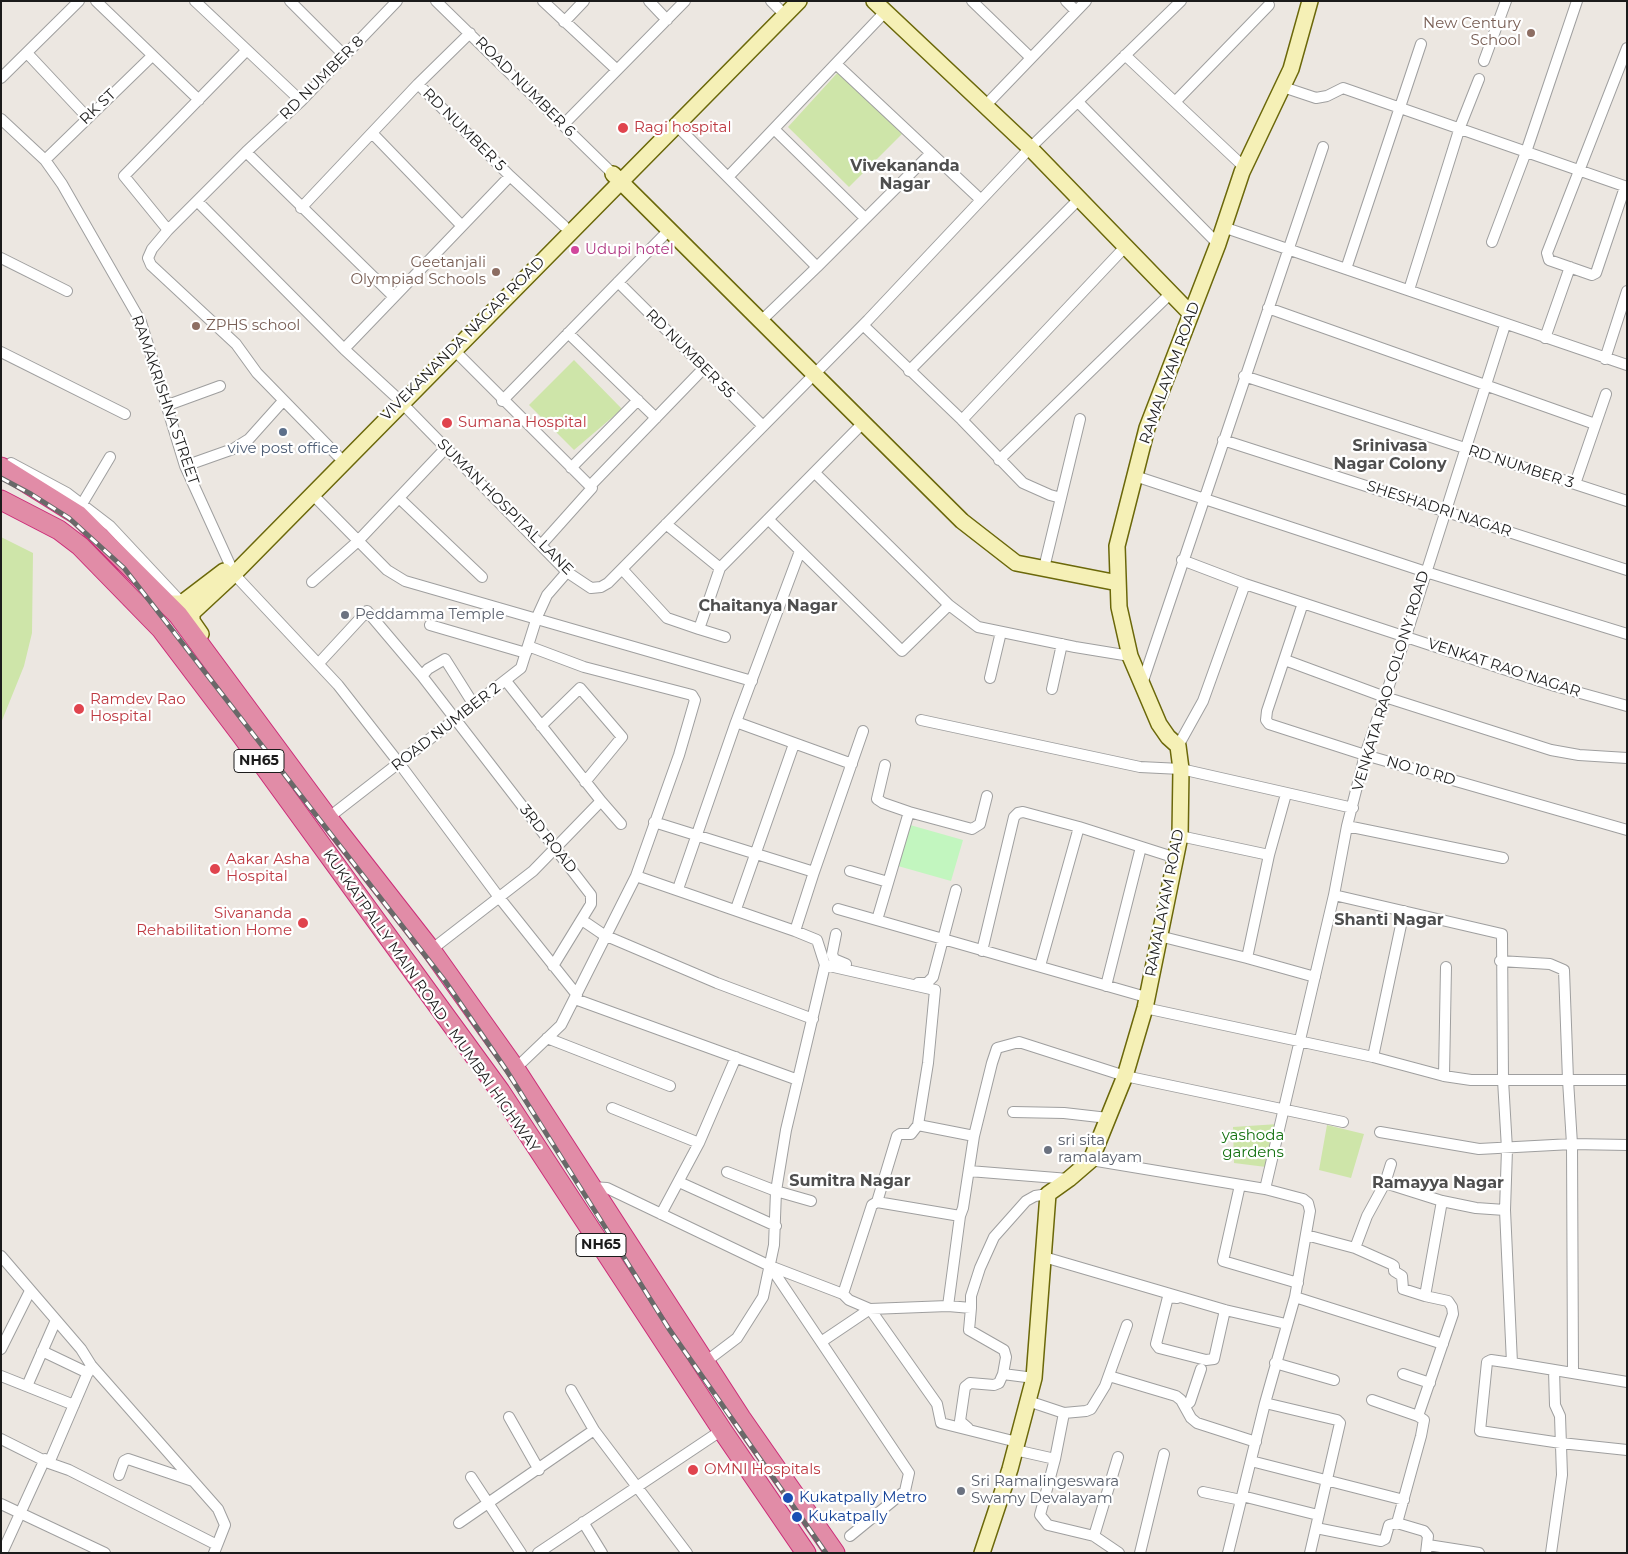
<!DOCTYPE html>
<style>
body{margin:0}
#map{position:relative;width:1628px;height:1554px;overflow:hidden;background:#ece7e1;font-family:Montserrat,sans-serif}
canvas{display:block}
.frame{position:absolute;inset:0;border:2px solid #1b1b1b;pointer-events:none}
</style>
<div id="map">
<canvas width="1628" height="1554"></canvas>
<div class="frame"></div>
</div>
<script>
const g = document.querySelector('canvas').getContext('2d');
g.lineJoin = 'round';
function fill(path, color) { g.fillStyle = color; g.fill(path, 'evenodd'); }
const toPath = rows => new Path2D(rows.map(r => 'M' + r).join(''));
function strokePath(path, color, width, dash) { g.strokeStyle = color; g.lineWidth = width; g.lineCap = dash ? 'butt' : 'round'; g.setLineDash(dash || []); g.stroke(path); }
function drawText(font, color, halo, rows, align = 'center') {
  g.font = font + ' Montserrat,sans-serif'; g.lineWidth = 4.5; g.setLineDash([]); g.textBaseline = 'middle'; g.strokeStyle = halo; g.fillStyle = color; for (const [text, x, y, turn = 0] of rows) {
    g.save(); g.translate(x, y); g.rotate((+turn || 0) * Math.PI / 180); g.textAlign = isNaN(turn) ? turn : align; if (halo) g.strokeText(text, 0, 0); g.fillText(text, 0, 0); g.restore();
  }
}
fill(toPath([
 [840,70,902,134,849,187,788,127],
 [574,360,622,409,574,450,529,405],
 [1,537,33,553,32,633,24,666,1,723],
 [1278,1124,1266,1167,1234,1163,1233,1127],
 [1327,1125,1364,1134,1351,1178,1319,1170]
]), '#cee5a9');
fill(toPath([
 [910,825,963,840,951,881,898,866]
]), '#c2f6bf');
const street = toPath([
 [96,1,199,100],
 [195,1,301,101],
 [290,1,345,56],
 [436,1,613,174],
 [543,1,617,70],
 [649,1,667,20],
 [771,1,779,9],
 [972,1,1031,58],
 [1066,1,1076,11],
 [564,22,584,1],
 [246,51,124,176,168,230,246,152,394,297,510,176,564,226],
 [27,53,87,117],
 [1125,55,1244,167],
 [1484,61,1506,1],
 [836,64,980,199],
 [1,78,79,1],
 [418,84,510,176],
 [1283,87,1316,98,1327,96,1343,88,1627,187],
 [1078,102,1218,244],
 [1175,102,1269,5],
 [985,106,1086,1],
 [1,119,45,160,62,184,141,322,185,466,231,567],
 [675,124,817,267,761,321],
 [563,125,685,1],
 [774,129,865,218],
 [372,133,462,226],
 [246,152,301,101,397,1],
 [45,160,152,56],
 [728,177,885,12],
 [1625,187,1596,273,1592,275,1549,260,1547,253,1627,48],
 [197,201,344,349],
 [301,208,418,84,470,33],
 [1223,227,1627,365],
 [168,230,152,249,148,258,151,265,236,344,257,373,338,456],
 [1492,242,1526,152,1577,1],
 [1,258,67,291],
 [817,267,930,154],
 [1346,269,1421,44],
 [618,282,763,426],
 [1409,290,1460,127,1479,79],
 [394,297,344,349,395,396,567,572,591,588,601,587,608,583,868,320,1030,148,1181,1],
 [1268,308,1595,424],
 [863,325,962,420,1023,483,1050,495,1061,498],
 [568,333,656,418],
 [1545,338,1570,267],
 [453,349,592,488,541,545],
 [1,352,125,414],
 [1605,359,1627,291],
 [909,371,1078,200],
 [1244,376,1627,501],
 [502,401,669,230],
 [168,405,220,386],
 [962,420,1125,247],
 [1223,440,1627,570],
 [999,460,1170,294],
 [11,463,67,493,110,526,182,603],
 [185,466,233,449,249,439,283,401],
 [571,468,638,400],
 [815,473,949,605,978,627,1075,647,1130,656],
 [1135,476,1426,572,1627,634],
 [1575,484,1606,394],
 [590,486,703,369],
 [312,494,387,570,405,581,752,681],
 [399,498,482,577],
 [82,504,110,457],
 [769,520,902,651,949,605],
 [666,524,720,568,863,423],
 [1182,560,1245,584,1555,686,1627,706],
 [1044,568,1080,419],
 [622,569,667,618,699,629,720,568],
 [234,574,338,685,399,763,498,896,577,995],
 [312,582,357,542,446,448],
 [1303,603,1267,711,1266,720,1269,724,1365,755,1627,830],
 [430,625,526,653],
 [699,629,725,637],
 [1285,660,1385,697,1551,750,1579,755,1627,758],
 [319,663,367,611,422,676,591,895,591,904,553,966],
 [422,676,428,669,445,659,474,705],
 [990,678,1001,632],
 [1142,684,1323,147],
 [1052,689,1062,644],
 [921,720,1140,767,1181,769,1353,808],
 [736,722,852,764],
 [541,726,580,688,622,737,585,782],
 [1178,746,1203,701,1245,584],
 [885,765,877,799,883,803,909,812],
 [1286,794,1269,855,1247,958,1315,977],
 [601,801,621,824],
 [328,818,521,668,537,617,547,595,567,572],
 [654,822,814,872,863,731],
 [1347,826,1503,858],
 [1180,836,1269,855],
 [850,871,888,882],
 [636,876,795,931,814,872],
 [678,889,736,722,800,551],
 [1334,895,1502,934,1503,1080,1507,1149,1505,1210,1512,1363,1627,1382],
 [736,909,794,744],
 [838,909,1146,997],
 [582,920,604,935,717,983,813,1019],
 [877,920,909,812,972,829,980,824,987,796],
 [795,931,817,940,825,965,935,990,928,1063,918,1125,974,1136,992,1063,997,1048,1019,1042,1125,1076,1343,1122],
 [836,934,832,954,834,959,846,964],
 [1159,936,1247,958],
 [431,950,533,871,601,801,506,681],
 [982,951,1014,817,1018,813,1023,812,1079,827,1176,858],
 [1500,961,1550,964,1564,970,1568,1080,1627,1080],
 [1040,966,1079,827],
 [918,983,927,983,933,977,956,890],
 [1106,986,1141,847],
 [575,999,798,1080],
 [1145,1008,1373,1057,1444,1076,1471,1080,1568,1080,1572,1144,1573,1373],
 [547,1038,670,1086],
 [1373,1057,1404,911],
 [515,1069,561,1025,636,876,679,755,695,700,692,695,584,667,528,646],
 [1444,1076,1446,967],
 [612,1108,699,1143],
 [1013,1112,1064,1113,1108,1118],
 [1380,1132,1479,1149,1572,1144,1627,1145],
 [1091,1160,1265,1189,1303,1199,1308,1203,1310,1211,1295,1297,1265,1403,1228,1553],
 [969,1171,1069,1179],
 [727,1172,776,1191,811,1201],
 [679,1182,776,1226],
 [1385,1183,1442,1201,1476,1208,1505,1210],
 [1240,1185,1223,1261,1298,1283],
 [592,1187,607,1188,770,1266,843,1294,849,1300,870,1309,937,1404,941,1423,1017,1442],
 [1265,1189,1334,895,1347,826,1365,755,1406,636,1505,325],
 [877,1202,897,1136,900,1134,911,1134,918,1125],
 [661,1214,699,1143,736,1057],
 [1306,1235,1355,1248,1367,1216,1385,1183,1391,1164],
 [1355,1248,1391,1264,1394,1266,1394,1271,1402,1276,1403,1289,1425,1296],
 [1,1256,81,1349,91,1365,218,1509,225,1525,214,1553],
 [1044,1257,1225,1310,1286,1324],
 [770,1266,909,1473,905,1491,850,1536],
 [843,1294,872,1205,877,1202,960,1216],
 [1295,1297,1443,1344],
 [1177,1298,1168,1297,1156,1344,1159,1348,1206,1360,1214,1359,1225,1310],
 [948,1306,960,1216,963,1208,974,1136],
 [971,1308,971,1296,980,1268,994,1237,1026,1201,1035,1196,1048,1194],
 [821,1342,870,1309,948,1306,971,1308,969,1330,1004,1350,1006,1357,1003,1374,1034,1378],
 [1,1349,30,1291],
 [42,1351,88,1373],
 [704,1363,737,1338,763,1297,774,1245,776,1191,786,1130,825,965],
 [1275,1363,1334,1380],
 [1512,1363,1491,1360,1487,1362,1480,1431,1561,1443,1627,1450],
 [1403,1374,1430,1383],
 [1,1376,74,1405],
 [1109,1376,1176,1396,1181,1400,1191,1418,1197,1423,1256,1442],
 [27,1386,56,1320],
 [571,1390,594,1430,687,1553],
 [1372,1400,1418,1416],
 [1028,1401,1064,1413,1086,1411,1091,1409,1105,1386,1127,1325],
 [1265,1403,1337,1420,1340,1423,1310,1553],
 [1185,1406,1190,1402,1201,1369],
 [1064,1413,1055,1459,1040,1515,1048,1525,1094,1536],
 [509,1417,539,1470],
 [968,1428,960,1421,965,1387,970,1383,994,1385,999,1383,1003,1374],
 [1,1439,49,1463,69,1470,217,1545],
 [1015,1450,1055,1459],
 [1118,1457,1094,1536,1119,1553],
 [1251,1461,1404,1500],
 [49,1463,91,1365],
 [119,1475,124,1461,128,1459,193,1481],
 [471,1477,521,1553],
 [1203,1492,1241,1500],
 [1242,1496,1318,1515],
 [1,1504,105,1553],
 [583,1522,602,1553],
 [459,1523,594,1430],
 [1397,1523,1421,1436,1424,1420,1418,1416,1453,1314,1452,1307,1448,1301,1425,1296,1442,1201],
 [1316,1528,1381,1541,1385,1539,1389,1525,1397,1523,1424,1531,1428,1536,1426,1553],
 [1428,1545,1479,1553],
 [2,1553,45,1459],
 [538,1553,722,1430],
 [1140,1553,1164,1454],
 [1551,1553,1562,1475,1560,1416,1555,1405,1554,1370]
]);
const secondary = toPath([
 [874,1,1030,148,1191,314],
 [613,174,962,521,1016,563,1118,583],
 [166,603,182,603,224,571],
 [201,634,192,621,192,613,234,574,799,1],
 [982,1553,1010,1469,1034,1378,1048,1194,1069,1179,1091,1160,1125,1076,1145,1008,1180,836,1181,769,1178,746,1168,737,1159,724,1130,656,1119,607,1117,546,1147,428,1218,244,1242,172,1291,69,1310,1]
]);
const highway = toPath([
 [1,467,78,515,178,615,328,818,431,950,512,1064,741,1418,835,1553],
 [1,500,59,530,80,546,161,629,242,736,500,1091,722,1430,806,1553]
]);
strokePath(street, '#9f9f9f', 12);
strokePath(secondary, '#6b680a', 18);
strokePath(highway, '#cc2c78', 21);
strokePath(street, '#fff', 10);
strokePath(secondary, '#f5f0b6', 15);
strokePath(highway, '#e18ca7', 19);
const rail = toPath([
 [1,478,31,494,69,518,124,568,445,981,507,1071,669,1329,826,1553]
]);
strokePath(rail, '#696969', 5);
strokePath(rail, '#fff', 3, [9]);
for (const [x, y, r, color] of [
 [1531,33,5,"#8d6e63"],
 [623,128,6,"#e0444e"],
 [575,250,5,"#d1479c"],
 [496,272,5,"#8d6e63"],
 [196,326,5,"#8d6e63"],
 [447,423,6,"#e0444e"],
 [283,432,5,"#5c6f8a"],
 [345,615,5,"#6b7280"],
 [79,709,6,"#e0444e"],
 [215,869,6,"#e0444e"],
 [303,923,6,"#e0444e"],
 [1048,1150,5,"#6b7280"],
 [693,1470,6,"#e0444e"],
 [961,1491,5,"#6b7280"],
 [788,1498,6,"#1a4fb4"],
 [797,1517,6,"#1a4fb4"]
]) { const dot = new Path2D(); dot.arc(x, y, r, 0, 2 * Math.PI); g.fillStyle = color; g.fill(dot); strokePath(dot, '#fff', 2); }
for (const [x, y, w] of [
 [259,761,50],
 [601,1245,50]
]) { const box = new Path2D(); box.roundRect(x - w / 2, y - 11.5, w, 23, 4); g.fillStyle = '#fff'; g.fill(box); strokePath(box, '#1b1b1b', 1); }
drawText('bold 14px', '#1b1b1b', null, [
 ["NH65",259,761],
 ["NH65",601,1245]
]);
drawText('15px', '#785e54', '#fff', [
 ["New Century",1521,24],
 ["School",1521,41],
 ["Geetanjali",486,263],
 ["Olympiad Schools",486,280],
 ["ZPHS school",206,326,"left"]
], 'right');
drawText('15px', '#1b1b1b', '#fff', [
 ["RD NUMBER 8",322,78,-45],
 ["ROAD NUMBER 6",525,87,45],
 ["RK ST",98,107,-44],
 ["RD NUMBER 5",464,130,45],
 ["VIVEKANANDA NAGAR ROAD",463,339,-45],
 ["RD NUMBER 55",690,354,45],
 ["RAMALAYAM ROAD",1170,373,-70],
 ["RAMAKRISHNA STREET",165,400,71],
 ["RD NUMBER 3",1521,467,18],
 ["SUMAN HOSPITAL LANE",505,507,45],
 ["SHESHADRI NAGAR",1439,509,18],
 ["VENKAT RAO NAGAR",1504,668,18],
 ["VENKATA RAO COLONY ROAD",1391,681,-73],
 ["ROAD NUMBER 2",446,727,-38],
 ["NO 10 RD",1421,771,16],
 ["3RD ROAD",548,839,52],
 ["RAMALAYAM ROAD",1165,903,-79],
 ["KUKKATPALLY MAIN ROAD - MUMBAI HIGHWAY",431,1001,55]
]);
drawText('15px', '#be3a42', '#fff', [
 ["Ragi hospital",634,128],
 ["Sumana Hospital",458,423],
 ["Ramdev Rao",90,700],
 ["Hospital",90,717],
 ["Aakar Asha",226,860],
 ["Hospital",226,877],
 ["Sivananda",292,914,"right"],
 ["Rehabilitation Home",292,931,"right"],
 ["OMNI Hospitals",704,1470]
], 'left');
drawText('15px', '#b23c85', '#fff', [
 ["Udupi hotel",585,250]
], 'left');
drawText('15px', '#4e5e75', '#fff', [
 ["vive post office",283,449]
]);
drawText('15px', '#5b616d', '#fff', [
 ["Peddamma Temple",355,615],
 ["sri sita",1058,1141],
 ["ramalayam",1058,1158],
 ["Sri Ramalingeswara",971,1482],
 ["Swamy Devalayam",971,1499]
], 'left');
drawText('15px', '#157211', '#fff', [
 ["yashoda",1253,1136],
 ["gardens",1253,1153]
]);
drawText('15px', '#164399', '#fff', [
 ["Kukatpally Metro",799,1498],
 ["Kukatpally",808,1517]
], 'left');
drawText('bold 16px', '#4e4e4e', '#fff', [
 ["Vivekananda",905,166],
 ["Nagar",905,184],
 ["Srinivasa",1390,446],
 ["Nagar Colony",1390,464],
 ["Chaitanya Nagar",768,606],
 ["Shanti Nagar",1389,920],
 ["Sumitra Nagar",850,1181],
 ["Ramayya Nagar",1438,1183]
]);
</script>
